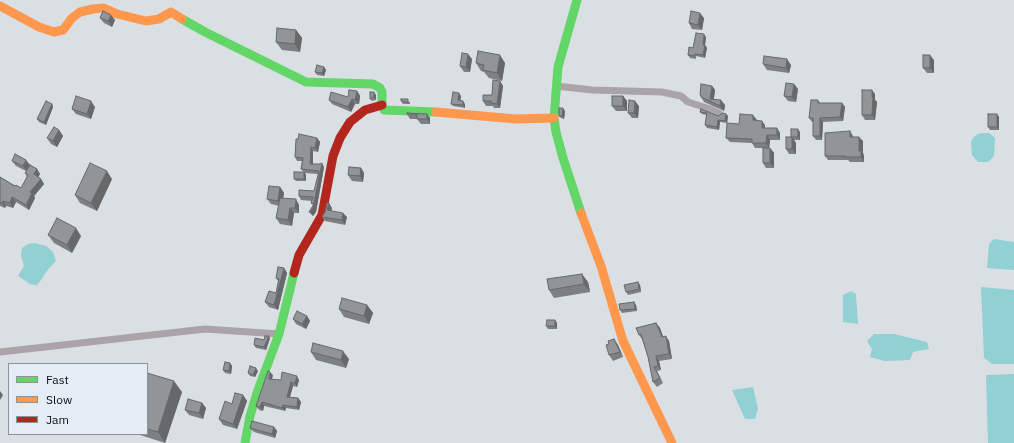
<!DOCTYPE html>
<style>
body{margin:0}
#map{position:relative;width:1014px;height:443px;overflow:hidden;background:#dadfe4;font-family:"IBM Plex Sans",sans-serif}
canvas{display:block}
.legend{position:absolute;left:8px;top:363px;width:140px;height:72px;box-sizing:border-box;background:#e4edf5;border:1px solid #8d9399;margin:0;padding:5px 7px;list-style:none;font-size:12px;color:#0a0d10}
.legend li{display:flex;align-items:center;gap:8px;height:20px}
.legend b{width:20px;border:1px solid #8d9399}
</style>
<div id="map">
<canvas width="1014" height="443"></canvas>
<ul class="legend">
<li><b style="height:5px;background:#63d668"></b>Fast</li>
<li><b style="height:5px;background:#ff974d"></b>Slow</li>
<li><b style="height:5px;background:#b3261e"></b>Jam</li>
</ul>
</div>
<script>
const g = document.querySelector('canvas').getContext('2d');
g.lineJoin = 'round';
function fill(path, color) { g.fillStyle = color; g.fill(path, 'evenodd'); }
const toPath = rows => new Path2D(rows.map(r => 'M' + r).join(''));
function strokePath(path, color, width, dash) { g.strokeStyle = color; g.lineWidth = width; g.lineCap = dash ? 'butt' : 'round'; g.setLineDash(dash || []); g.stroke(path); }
fill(toPath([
 [983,133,989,133,995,138,994,156,988,162,978,162,972,155,971,142,973,138,978,134],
 [994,239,1014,242,1014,270,987,268,989,244],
 [35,243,46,246,53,252,56,261,49,268,41,280,37,285,34,285,30,284,18,276,24,266,21,256,22,248,28,244],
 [981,287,1014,290,1014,364,992,364,984,358],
 [851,291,856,294,858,324,843,322,843,295],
 [874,334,894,334,927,342,929,349,913,352,910,360,885,361,870,357,872,349,867,341],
 [1014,374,1014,443,988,443,986,375],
 [753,387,758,409,755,419,745,419,732,390]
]), '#91d0d3');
strokePath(toPath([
 [556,86,592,90,662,92,681,96,688,102,710,109,720,114],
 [0,352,205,329,279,334]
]), '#aaa3a8', 7);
strokePath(toPath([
 [577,0,558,67,554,118,556,132,563,158,581,213],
 [182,19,205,32,306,82,373,84,380,88,382,92,382,105,384,110,436,112],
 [245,443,250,416,258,390,279,334,294,273]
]), '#63d668', 9);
strokePath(toPath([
 [0,6,39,27,54,32,63,30,72,18,80,12,93,9,103,8,117,14,146,21,159,19,171,12,182,19],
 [436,112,516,119,554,118],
 [581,213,601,266,623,341,672,443]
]), '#ff974d', 9);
strokePath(toPath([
 [294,273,299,255,322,215,333,156,340,138,350,122,365,110,382,105]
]), '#b3261e', 9);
fill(toPath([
 [100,18,115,20,112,27,104,23],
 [704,18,702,30,692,29,689,23],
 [296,30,302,38,300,52,282,50,276,42],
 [706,37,705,45,707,48,705,58,696,56,696,59,690,58,688,55,693,48],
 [472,59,470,72,464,72,460,66],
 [934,60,934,73,927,73,923,68],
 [476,63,505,63,502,81,489,78,484,72,481,71],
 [763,64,791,65,789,73,767,70],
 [324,67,326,70,324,76,317,75,315,72],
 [500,81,503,86,500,108,494,108,493,106,486,106,483,101,492,95],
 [794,84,798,89,796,102,788,101,784,96],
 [712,86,715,90,714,99,725,105,724,111,704,102,700,95],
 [357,91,360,96,359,104,355,104,351,112,332,104,329,100,348,97],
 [875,94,875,100,877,102,875,120,865,120,862,115],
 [376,95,376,100,372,101,370,99],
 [461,96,460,101,465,104,465,108,453,106,451,104],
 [623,96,627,101,627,111,616,111,612,106],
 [818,100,820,103,842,103,845,107,843,121,823,122,822,140,816,140,813,136,813,122,812,122,809,118],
 [401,101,410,102,410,104,403,104],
 [52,104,53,107,46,125,39,122,37,119],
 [639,106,638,118,632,118,628,113],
 [95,107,91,119,76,114,72,109],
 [701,109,718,116,726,114,728,116,727,123,720,122,719,130,707,128,705,125,706,115,702,114,700,112],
 [565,111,564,119,561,118,559,116],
 [407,114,427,114,430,118,430,124,421,124,417,119,410,119],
 [997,114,999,117,999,130,990,130,988,127],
 [757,120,765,125,765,128,777,128,780,133,780,140,770,140,769,148,770,148,774,153,774,168,766,168,763,163,763,148,755,148,752,143,730,142,726,138,739,124],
 [59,130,63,136,57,147,51,144,47,138],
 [800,132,800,140,794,140,796,143,796,154,789,154,786,149,791,137],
 [853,136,853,137,863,141,863,153,864,156,864,162,850,162,848,160,828,160,825,156],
 [317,138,320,142,318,152,313,151,313,164,324,167,316,212,313,216,309,212,313,205,311,203,312,201,301,200,299,196,314,191,318,174,305,173,306,175,306,181,296,181,294,179,304,172,301,169,302,161,297,161,295,157],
 [12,161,30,165,37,169,40,174,38,177,41,179,44,184,34,196,35,198,29,210,16,202,13,208,6,206,5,208,0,206,0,177,15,186,21,188,27,177,25,173,26,171,16,166],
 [361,168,364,173,363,182,352,181,348,175],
 [112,179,97,211,80,203,75,195],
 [280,187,284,193,283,198,299,205,299,213,294,213,292,226,280,224,276,218,279,206,271,204,267,199],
 [332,208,331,211,347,217,345,225,325,221,322,217],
 [48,235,81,236,72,253,54,243],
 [284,268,287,273,278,310,269,307,265,302,276,293,278,281,276,278],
 [588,282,590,292,554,298,549,290],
 [640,285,641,292,628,295,626,292],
 [367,305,373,313,369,324,344,317,339,309],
 [636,305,637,311,622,313,620,310],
 [307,316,310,321,306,329,296,324,293,319],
 [555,320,557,323,557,329,548,329,546,326],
 [656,323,660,328,663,337,669,341,672,359,659,361,661,370,657,371,663,383,657,387,653,382,648,357,642,339,639,335],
 [270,338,266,350,256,348,254,345,264,340],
 [614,339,618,345,623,357,613,361,609,355,609,344],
 [311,352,349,359,346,368,316,360],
 [230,363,232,366,231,374,225,373,223,370],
 [258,371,255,377,250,376,248,373],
 [147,373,182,392,165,443,137,434,147,434],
 [273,375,272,379,281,380,299,380,297,387,293,386,290,397,298,398,301,402,299,410,286,408,285,411,264,406,263,411,259,410,256,406],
 [243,395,247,401,237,429,223,425,219,419,232,404],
 [202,403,206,408,203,419,189,415,185,410],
 [274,427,277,431,275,438,254,432,250,428]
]), '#7d8083');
fill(toPath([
 [700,13,704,18,702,30,698,25],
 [111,15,115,20,112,27,108,21],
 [296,30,302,38,300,52,295,44],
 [704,34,706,37,705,45,707,48,705,58,703,55,703,45],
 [468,54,472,59,470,72,466,67],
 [500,55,505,63,502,81,497,73],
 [930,55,934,60,934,73,930,68],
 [787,59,791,65,789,73,786,68],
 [324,67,326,70,324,76,322,73],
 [500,81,503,86,500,108,497,104],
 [794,84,798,89,796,102,792,97],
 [712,86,715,90,713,103,710,99],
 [872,90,875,94,875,100,877,102,875,120,872,115],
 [357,91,360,96,359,104,355,100],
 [374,92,376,95,376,100,374,97],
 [459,93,461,96,460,103,458,100],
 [623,96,627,101,627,111,623,106],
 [352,99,355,104,351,112,348,107],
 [721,100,725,105,724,111,720,106],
 [91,101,95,107,91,119,87,114],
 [463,101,465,104,465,108,463,105],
 [635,101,639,106,638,118,634,113],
 [842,103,845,107,843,121,840,117],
 [52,104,53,107,46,125,44,122],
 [563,108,565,111,564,119,562,116],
 [427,114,430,118,430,124,427,119],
 [726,114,728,116,727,123,725,121],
 [997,114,999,117,999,130,997,127],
 [753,115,757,120,756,125,753,120],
 [820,118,823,122,822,140,820,136],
 [718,120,720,122,719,130,717,127],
 [762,121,765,125,765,133,762,128],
 [777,128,780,133,780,140,777,135],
 [798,129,800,132,800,140,798,137],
 [59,130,63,136,57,147,53,141],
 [850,131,853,136,853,141,850,137],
 [767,135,770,140,769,148,766,143],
 [792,137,796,143,796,154,792,149],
 [859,137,863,141,863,153,864,156,864,162,861,157,859,151],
 [317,138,320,142,318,152,315,148],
 [311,147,313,151,313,168,310,164],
 [770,148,774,153,774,168,770,163],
 [26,160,30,165,27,172,23,166],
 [322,163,324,167,316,212,313,216,310,212,313,208],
 [361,168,364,173,363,182,360,176],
 [37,169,40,174,37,179,34,174],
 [107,171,112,179,97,211,91,203],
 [304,172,306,175,306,181,304,179],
 [41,179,44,184,34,196,35,198,29,210,26,205,30,192],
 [280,187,284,193,282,206,278,201],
 [12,197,16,202,13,208,10,203],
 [296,199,299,205,299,213,295,208],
 [3,201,6,206,5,208,2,203],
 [329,203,332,208,330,214,327,210],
 [290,208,294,213,292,226,288,220],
 [343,213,347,217,345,225,342,220],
 [76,228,81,236,72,253,67,245],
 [284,268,287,273,278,310,274,305],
 [582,274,588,282,590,292,584,284],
 [638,282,640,285,641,292,639,289],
 [634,302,636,305,637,311,635,309],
 [367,305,373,313,369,324,364,316],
 [307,316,310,321,306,329,302,324],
 [555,320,557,323,557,329,555,326],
 [656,323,660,328,665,342,662,337],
 [269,336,270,338,266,350,264,347],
 [666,336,669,341,672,359,669,354],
 [614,339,618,345,623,357,620,352],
 [343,351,349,359,346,368,341,360],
 [656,356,659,361,661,370,658,366],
 [230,363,232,366,231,374,229,371],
 [256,368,258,371,255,377,253,375],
 [270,372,273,375,271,382,269,379],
 [297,376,299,380,297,387,295,383],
 [174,381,182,392,165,443,158,432],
 [291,382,293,386,289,400,287,397],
 [0,391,3,395,0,400],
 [243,395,247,401,237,429,233,424],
 [298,398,301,402,299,410,297,407],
 [262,402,264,406,263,411,260,407],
 [202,403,206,408,203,419,199,413],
 [283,405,286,408,285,411,282,408],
 [274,427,277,431,275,438,272,434]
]), '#66686a');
const building = toPath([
 [103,11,111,15,108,21,100,18,103,11],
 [691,11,700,13,698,25,689,23,691,11],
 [277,28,296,30,295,44,276,42,277,28],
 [696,33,704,34,703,45,705,45,703,55,695,54,694,56,688,55,689,47,693,48,696,33],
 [478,51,500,55,497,73,483,70,484,65,476,63,478,51],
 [462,53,468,54,466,67,460,66,462,53],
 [923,55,930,55,930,68,923,68,923,55],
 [764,56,787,59,786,68,763,64,764,56],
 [317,65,324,67,322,73,315,72,317,65],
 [493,80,500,81,497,104,491,103,491,101,483,101,483,95,492,95,493,80],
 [786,83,794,84,792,97,784,96,786,83],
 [701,84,712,86,710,99,721,100,720,106,701,97,701,95,700,95,701,84],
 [349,90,357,91,355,100,352,99,348,107,329,100,331,92,348,97,349,90],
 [862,90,872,90,872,97,873,97,872,115,862,115,862,90],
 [370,92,374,92,374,97,370,99,370,92],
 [453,92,459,93,458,100,463,101,463,105,451,104,453,92],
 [76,96,91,101,87,114,72,109,76,96],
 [612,96,623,96,623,106,612,106,612,96],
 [401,99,408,99,408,102,401,101,401,99],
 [629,100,635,101,634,113,628,113,629,100],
 [811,100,818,100,818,103,842,103,840,117,820,118,820,136,813,136,813,118,809,118,811,100],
 [46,101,52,104,44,122,37,119,46,101],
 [559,108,563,108,562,116,559,116,559,108],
 [701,109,718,116,723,113,726,114,725,121,718,120,717,127,705,125,707,113,700,112,701,109],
 [407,113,427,114,427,119,417,119,417,114,407,114,407,113],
 [740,114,753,115,753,120,762,121,762,128,777,128,777,135,767,135,766,143,752,143,752,139,726,138,727,123,739,124,740,114],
 [988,114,997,114,997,127,988,127,988,114],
 [54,127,59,130,53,141,47,138,54,127],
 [791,129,798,129,798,137,791,137,791,129],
 [850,131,850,137,859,137,859,151,861,151,861,157,846,157,846,156,825,156,825,133,850,131],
 [299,134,317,138,315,148,311,147,310,164,320,164,322,163,313,208,310,212,309,212,314,204,311,203,313,197,299,196,299,190,314,191,319,171,301,169,303,158,295,157,296,139,298,139,299,134],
 [786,137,792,137,792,149,786,149,786,137],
 [763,148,770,148,770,163,763,163,763,148],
 [15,154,26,160,23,166,12,161,15,154],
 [90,163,107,171,91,203,75,195,90,163],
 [30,165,37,169,34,174,41,179,30,192,32,193,26,205,12,197,10,203,3,201,2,203,0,203,0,177,15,186,16,185,21,188,28,175,25,173,30,165],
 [349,167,361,168,360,176,348,175,349,167],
 [294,172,304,172,304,179,294,179,294,172],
 [269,186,280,187,278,201,267,199,269,186],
 [280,198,296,199,295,208,290,208,288,220,276,218,280,198],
 [327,203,329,203,327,210,343,213,342,220,322,217,325,212,327,203],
 [57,218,76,228,67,245,48,235,57,218],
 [278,267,284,268,274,305,265,302,269,291,276,293,279,279,276,278,278,267],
 [582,274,584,284,549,290,547,279,582,274],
 [638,282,639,289,626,292,624,285,638,282],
 [342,298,367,305,364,316,339,309,342,298],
 [634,302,635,309,620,310,619,304,634,302],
 [297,311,307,316,302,324,293,319,297,311],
 [547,320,555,320,555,326,546,326,547,320],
 [656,323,662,337,666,336,669,354,656,356,658,366,654,367,660,378,653,382,648,357,641,334,639,335,636,328,656,323],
 [265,336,269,336,264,347,254,345,255,338,264,340,265,336],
 [614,339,620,352,609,355,606,345,609,344,608,341,614,339],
 [313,343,343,351,341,360,311,352,313,343],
 [225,362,230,363,229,371,223,370,225,362],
 [250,366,256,368,253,375,248,373,250,366],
 [268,371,270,372,269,379,281,380,282,372,297,376,295,383,291,382,287,397,298,398,297,407,283,405,282,408,262,402,260,407,256,406,268,371],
 [147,373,174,381,158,432,147,429,147,373],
 [235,393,243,395,233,424,219,419,225,401,232,404,235,393],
 [188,399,202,403,199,413,185,410,188,399],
 [252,421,274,427,272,434,250,428,252,421]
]);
fill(building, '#919598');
strokePath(building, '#66686a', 1);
</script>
